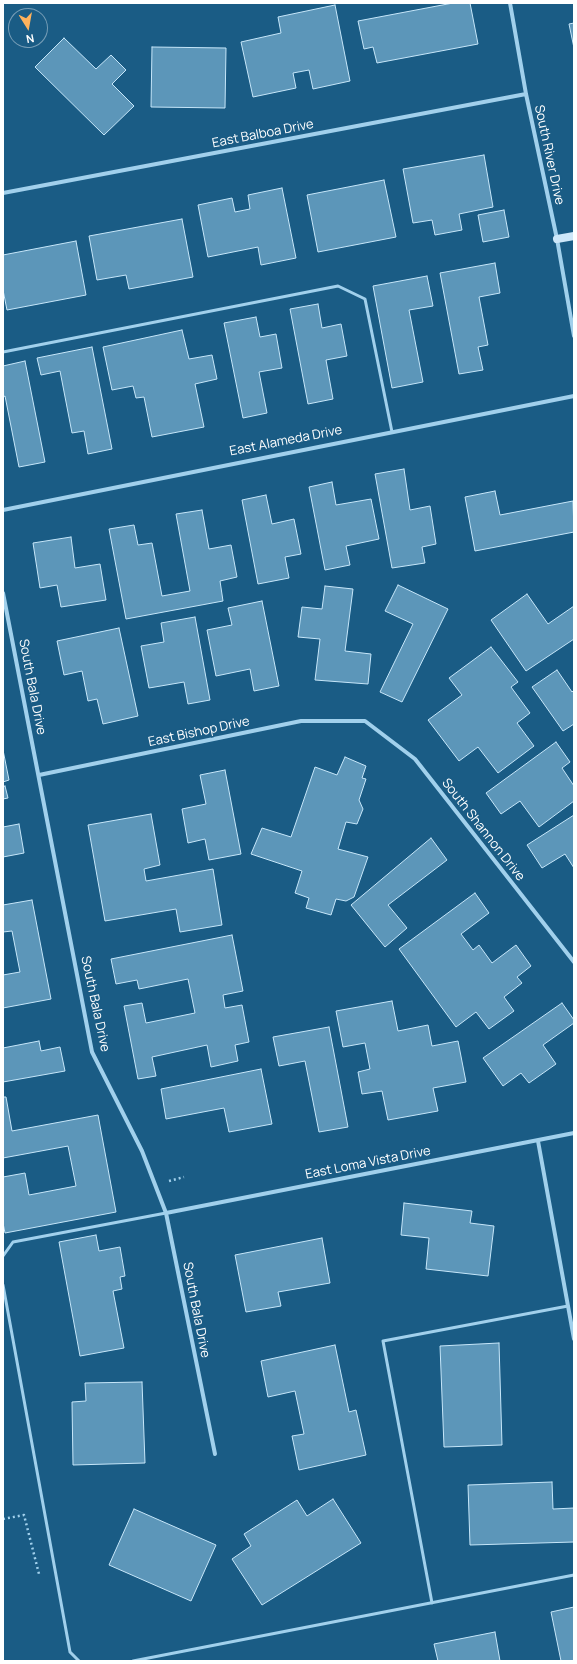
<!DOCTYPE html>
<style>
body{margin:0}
#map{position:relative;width:577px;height:1664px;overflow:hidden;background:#1a5c85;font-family:Manrope,sans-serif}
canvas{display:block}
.frame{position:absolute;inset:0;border:4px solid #fff;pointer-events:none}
.north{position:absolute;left:8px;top:8px;width:40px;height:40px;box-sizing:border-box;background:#1a5c85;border:1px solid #769db6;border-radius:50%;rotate:169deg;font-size:11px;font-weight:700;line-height:16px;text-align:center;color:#fff}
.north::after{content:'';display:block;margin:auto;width:14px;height:18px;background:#feb25c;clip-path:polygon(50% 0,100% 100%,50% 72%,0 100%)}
</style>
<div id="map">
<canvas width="577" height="1664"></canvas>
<div class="frame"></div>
<div class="north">N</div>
</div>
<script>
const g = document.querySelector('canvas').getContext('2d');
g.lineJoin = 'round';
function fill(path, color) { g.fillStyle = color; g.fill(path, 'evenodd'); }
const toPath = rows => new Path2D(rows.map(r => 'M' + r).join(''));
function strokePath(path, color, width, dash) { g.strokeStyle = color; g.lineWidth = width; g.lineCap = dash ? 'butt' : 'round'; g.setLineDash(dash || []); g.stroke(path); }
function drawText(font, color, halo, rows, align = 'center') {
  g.font = font + ' Manrope,sans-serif'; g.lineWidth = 3; g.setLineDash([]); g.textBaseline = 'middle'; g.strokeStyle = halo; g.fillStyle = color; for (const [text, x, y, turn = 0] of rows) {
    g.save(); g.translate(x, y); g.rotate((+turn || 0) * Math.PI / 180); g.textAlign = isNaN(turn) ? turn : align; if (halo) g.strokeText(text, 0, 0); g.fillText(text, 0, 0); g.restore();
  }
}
const building = toPath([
 [453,3,470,3,478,44,377,63,373,47,364,49,358,21,453,3],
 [335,5,350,81,313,89,309,70,293,73,296,88,253,97,241,42,281,33,278,17,335,5],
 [574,23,574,48,569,24,574,23],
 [64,38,96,69,111,55,126,70,112,84,134,106,104,135,35,67,64,38],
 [152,47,226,48,225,108,151,107,152,47],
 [484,155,493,207,459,214,462,230,435,235,432,220,413,223,403,169,484,155],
 [384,180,396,237,318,252,307,195,384,180],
 [282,188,296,258,261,265,258,247,208,257,198,205,232,198,235,212,250,209,248,195,282,188],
 [504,210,509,237,483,242,478,215,504,210],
 [182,219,193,277,129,289,126,275,97,280,89,236,182,219],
 [76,241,86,295,7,310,3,290,3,255,76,241],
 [495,263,500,293,479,297,488,345,478,347,483,370,459,374,440,273,495,263],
 [427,276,433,306,409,310,423,382,392,388,373,286,427,276],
 [318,304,322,328,341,324,347,356,326,360,333,399,308,404,290,309,318,304],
 [256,317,260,337,276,334,282,368,259,372,267,413,243,418,224,323,256,317],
 [182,330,189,359,212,355,217,379,195,384,204,427,152,437,144,397,136,398,133,386,112,390,103,347,182,330],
 [92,347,112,449,88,454,84,431,72,433,60,371,41,375,37,358,92,347],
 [25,361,45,462,19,467,5,396,3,397,3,366,25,361],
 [404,469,410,510,430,506,436,544,422,547,425,563,392,568,375,474,404,469],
 [332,482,336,505,371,499,379,539,346,546,350,565,325,570,309,487,332,482],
 [495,491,500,515,573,501,574,532,475,551,465,497,495,491],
 [266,495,272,524,294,519,301,554,285,557,289,578,258,584,242,500,266,495],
 [202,510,209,549,231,545,237,577,220,581,223,601,126,619,109,529,134,525,138,545,152,543,162,596,190,591,176,514,202,510],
 [71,537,75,568,100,564,106,600,61,607,57,585,40,588,33,543,71,537],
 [398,585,448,609,402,702,380,692,413,624,385,611,398,585],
 [325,586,353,589,345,651,371,654,368,684,315,680,320,639,298,637,302,607,322,609,325,586],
 [527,594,548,624,574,606,574,639,526,671,491,620,527,594],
 [262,601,279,686,254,691,250,669,216,676,207,630,232,625,228,608,262,601],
 [195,617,210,700,188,704,184,682,149,688,141,646,164,642,161,623,195,617],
 [119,628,138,716,103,724,97,699,88,701,82,671,64,675,57,641,119,628],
 [491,647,518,682,511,687,530,713,517,723,534,746,498,773,478,747,459,761,428,720,462,695,449,678,491,647],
 [557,670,572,692,574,690,574,724,563,731,532,687,557,670],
 [556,742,570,762,562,768,574,786,574,801,539,827,520,801,501,814,486,793,556,742],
 [3,750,9,780,3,782,3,750],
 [345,757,366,766,362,778,366,779,359,800,363,809,357,824,346,822,338,849,368,857,354,897,346,901,336,899,331,915,306,908,309,898,295,893,302,871,251,854,262,828,291,837,315,767,337,775,345,757],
 [225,770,241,854,209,860,205,839,188,843,182,809,206,804,200,775,225,770],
 [5,786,8,798,3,799,3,787,5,786],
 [151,814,160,865,144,869,146,881,213,869,222,925,180,932,176,909,105,921,88,825,151,814],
 [574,815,574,868,565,854,542,868,527,845,574,815],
 [19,824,24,853,3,857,3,827,19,824],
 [431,838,447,860,388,905,407,928,385,947,351,905,431,838],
 [475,893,489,913,461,934,473,950,479,945,492,963,516,945,531,966,517,977,522,983,504,997,514,1011,489,1029,476,1012,456,1027,399,949,475,893],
 [32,900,51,999,3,1008,3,975,20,972,12,931,3,932,3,905,32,900],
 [232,935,243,991,223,995,225,1008,242,1005,249,1042,235,1045,238,1061,211,1067,207,1045,152,1057,156,1076,138,1079,124,1006,142,1003,146,1023,195,1013,188,979,139,989,137,980,116,984,111,959,232,935],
 [392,1001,398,1031,428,1025,432,1046,458,1041,466,1082,433,1088,438,1111,388,1120,382,1091,362,1094,358,1072,370,1069,365,1043,343,1047,336,1011,392,1001],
 [562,1003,574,1020,574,1023,543,1045,556,1064,529,1083,521,1073,503,1086,483,1058,562,1003],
 [329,1027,348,1127,319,1132,305,1061,279,1066,273,1037,329,1027],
 [39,1041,41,1051,60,1047,65,1071,3,1082,3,1048,39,1041],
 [261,1069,272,1124,229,1132,224,1108,166,1119,161,1089,261,1069],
 [3,1097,6,1097,12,1131,98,1115,116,1212,5,1233,3,1223,3,1177,25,1173,29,1195,76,1186,68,1146,3,1158,3,1097],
 [404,1203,472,1211,470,1223,494,1226,488,1276,426,1269,429,1238,401,1235,404,1203],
 [96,1235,99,1251,120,1247,125,1276,120,1277,122,1289,113,1291,124,1348,80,1356,59,1242,96,1235],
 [322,1238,330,1283,278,1292,281,1306,246,1312,235,1255,322,1238],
 [499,1343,502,1445,444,1447,440,1346,499,1343],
 [335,1345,349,1412,356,1410,366,1455,299,1470,292,1436,304,1434,295,1391,268,1397,261,1361,335,1345],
 [142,1382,145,1463,73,1465,72,1402,86,1401,85,1383,142,1382],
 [552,1482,553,1509,574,1508,574,1542,470,1545,468,1485,552,1482],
 [333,1499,361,1543,262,1605,232,1559,251,1546,244,1534,297,1500,307,1516,333,1499],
 [134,1509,216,1545,191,1601,109,1565,134,1509],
 [574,1607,574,1661,561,1661,551,1612,574,1607],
 [495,1632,500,1661,438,1661,434,1644,495,1632]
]);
fill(building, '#5c96b9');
strokePath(building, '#c6e6f9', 1);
strokePath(toPath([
 [169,1181,184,1177],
 [3,1519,24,1515,39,1574]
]), '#a1d0ec', 2.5, [2, 3]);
strokePath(toPath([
 [3,352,338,286,365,299,392,432],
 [3,1256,13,1242,166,1213],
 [3,1285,70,1652,79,1661],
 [432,1603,383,1341,568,1306],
 [133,1661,574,1575]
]), '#a1d0ec', 3);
strokePath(toPath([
 [510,3,526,94,557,239,574,336],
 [3,193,526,94],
 [3,510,574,396],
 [3,593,92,1052,142,1151,166,1213,215,1454],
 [39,775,301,721,365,721,415,759,574,962],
 [538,1141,574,1339],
 [166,1213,574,1133]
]), '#a1d0ec', 4);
strokePath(toPath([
 [557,239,574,236]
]), '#cde7f9', 8);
drawText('13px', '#fff', '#1a5c85', [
 ["East Balboa Drive",263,134,-11],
 ["South River Drive",549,155,78],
 ["East Alameda Drive",286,441,-11],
 ["South Bala Drive",32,687,79],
 ["East Bishop Drive",199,732,-12],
 ["South Shannon Drive",483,830,52],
 ["South Bala Drive",95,1004,78],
 ["East Loma Vista Drive",368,1163,-11],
 ["South Bala Drive",196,1310,79]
]);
</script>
